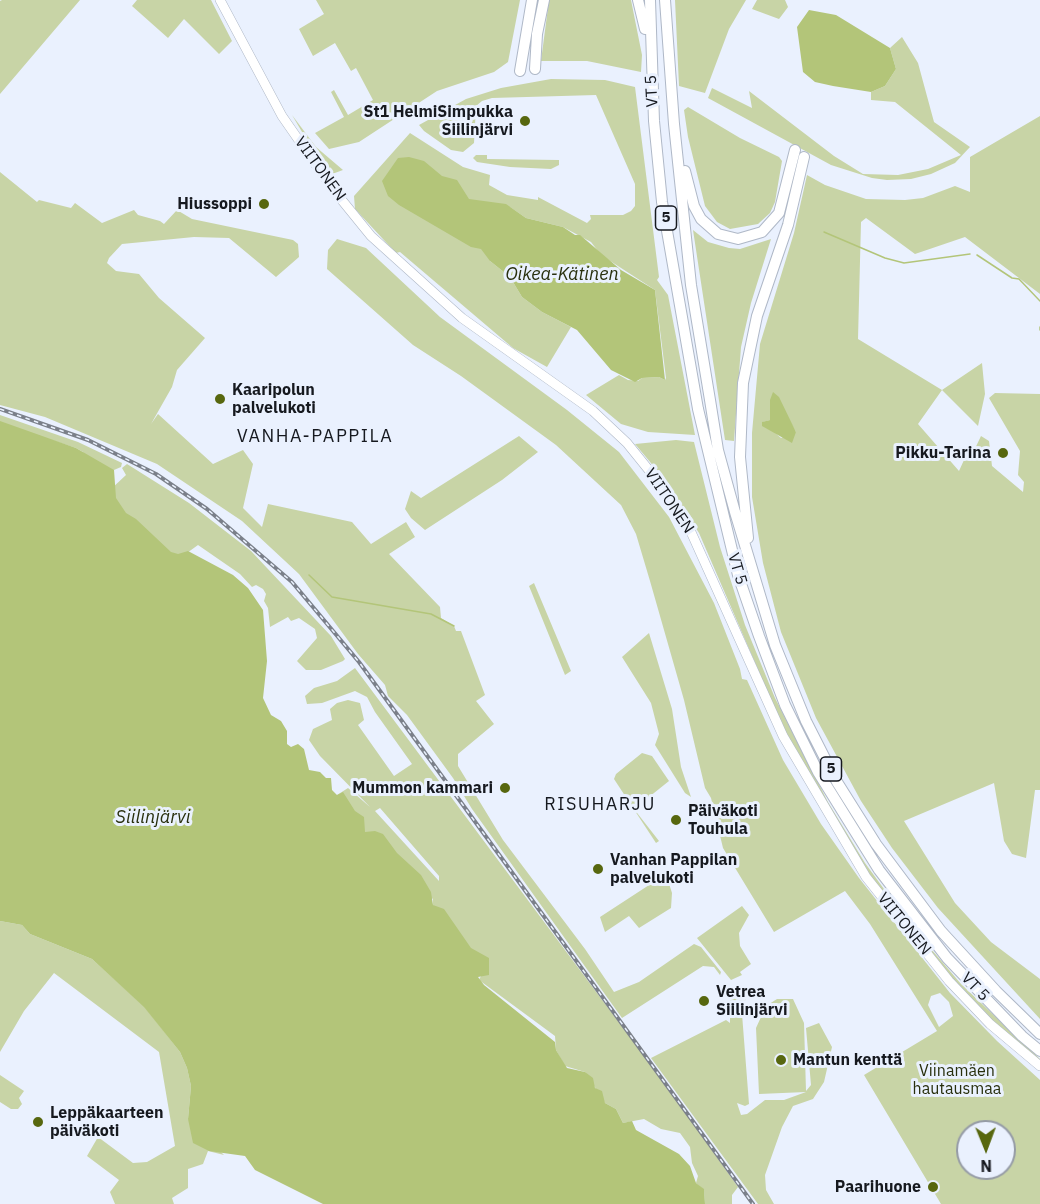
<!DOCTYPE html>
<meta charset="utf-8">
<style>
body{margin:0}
#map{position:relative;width:1040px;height:1204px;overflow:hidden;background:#eaf1fe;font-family:"IBM Plex Sans",sans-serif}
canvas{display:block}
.north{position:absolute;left:956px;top:1120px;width:60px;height:60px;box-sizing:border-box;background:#eaf1fe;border:2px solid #959ba5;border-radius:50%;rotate:179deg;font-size:16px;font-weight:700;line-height:24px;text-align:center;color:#16191f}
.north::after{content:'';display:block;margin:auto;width:21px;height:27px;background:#57670f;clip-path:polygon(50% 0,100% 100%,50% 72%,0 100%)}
</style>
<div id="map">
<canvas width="1040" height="1204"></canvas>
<div class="north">N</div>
</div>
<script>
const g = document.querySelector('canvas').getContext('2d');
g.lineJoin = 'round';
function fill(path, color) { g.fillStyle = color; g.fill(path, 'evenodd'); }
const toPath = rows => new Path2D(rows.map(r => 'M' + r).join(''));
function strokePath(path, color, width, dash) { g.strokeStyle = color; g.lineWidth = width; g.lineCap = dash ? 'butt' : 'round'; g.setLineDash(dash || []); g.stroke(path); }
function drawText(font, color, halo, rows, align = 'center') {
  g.font = font + ' "IBM Plex Sans",sans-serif'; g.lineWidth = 6; g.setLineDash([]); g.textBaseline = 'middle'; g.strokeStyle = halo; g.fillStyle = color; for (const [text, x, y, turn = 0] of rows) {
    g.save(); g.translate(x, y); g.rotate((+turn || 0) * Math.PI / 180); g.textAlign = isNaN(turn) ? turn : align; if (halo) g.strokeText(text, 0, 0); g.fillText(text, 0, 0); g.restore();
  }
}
fill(toPath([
 [2,0,80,0,0,94,0,1],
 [137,0,211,0,232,41,219,54,184,19,168,38,132,6],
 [316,0,520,0,508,62,494,72,437,91,359,142,329,149,315,133,344,117,331,92,334,90,348,115,373,100,356,68,351,71,335,43,313,56,299,29,324,14],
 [549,0,631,0,642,55,641,72,587,61,541,61],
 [675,0,746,0,729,29,705,93,679,86],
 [757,0,785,0,788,7,779,19,752,9],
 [902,37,918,63,934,122,970,147,955,163,931,174,911,179,887,180,872,178,831,165,708,98,712,88,752,108,749,91,834,156,863,174,898,175,928,169,961,155,895,102,871,100,871,92,885,86,896,69,890,48],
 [551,79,605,80,635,87,659,277,657,280,668,295,695,435,648,432,621,424,586,395,619,375,628,380,638,381,642,378,659,377,665,380,666,378,655,290,601,255,591,242,563,227,526,218,510,207,490,261,510,277,522,297,542,312,571,327,547,367,513,348,400,252,396,253,355,209,354,196,410,133,463,167,490,175,489,185,507,195,538,200,538,197,587,223,591,219,590,215,623,215,631,211,635,206,635,184,596,95,492,98,482,101,476,106,474,143,463,152,451,150,424,131,419,125,466,99,501,88],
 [688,107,740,138,779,157,782,161,775,202,770,213,758,224,730,229,717,222,705,206,688,137,684,110],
 [292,115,316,147,343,170,332,174,324,169],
 [1040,116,1040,294,965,237,915,254,866,218,861,222,858,339,942,390,982,363,985,394,978,426,942,390,918,424,959,471,969,449,971,457,981,436,989,441,992,466,1023,492,1024,482,1018,475,1020,451,989,398,995,393,1040,394,1040,790,1035,790,1026,858,1012,854,1004,841,994,783,904,821,955,903,991,942,1040,979,1040,1019,938,908,892,848,861,801,816,718,781,632,763,563,752,497,752,433,760,344,794,233,807,175,825,185,866,199,905,200,923,198,955,186,970,192,970,157],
 [770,400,787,416,796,432,781,438,763,422,770,420],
 [476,155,487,155,487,159,559,160,559,165,551,169,510,167,477,162,473,158],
 [0,172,37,202,39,200,71,208,75,203,102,223,134,210,138,215,160,221,164,224,177,210,192,219,293,240,298,244,299,257,276,277,229,238,194,237,122,244,109,258,107,263,116,271,139,274,159,298,205,338,177,370,172,387,151,424,158,414,213,464,243,450,253,464,243,508,262,527,268,504,352,522,371,544,406,522,415,537,389,554,440,607,441,618,454,626,456,631,461,631,485,695,476,701,494,724,458,754,458,766,503,840,585,949,614,992,639,982,694,944,701,947,721,972,720,975,714,967,703,966,622,1018,472,809,453,778,407,715,388,696,385,685,358,654,299,574,242,521,157,464,45,417,0,405],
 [693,230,708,242,729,248,740,249,771,239,751,303,741,347,734,441,725,440],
 [337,239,366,248,440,317,567,410,619,452,669,517,714,603,740,669,742,679,747,680,783,760,821,824,859,878,950,993,997,1041,1040,1080,1040,1204,941,1204,864,1075,937,1031,870,924,845,891,774,932,723,848,711,798,705,788,684,700,650,581,636,534,621,505,556,445,461,376,413,345,327,269,328,250],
 [940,993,949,1002,953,1016,939,1027,928,1005,931,996],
 [968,1132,1004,1132,1004,1168,968,1168],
 [0,415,78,442,122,463,121,467,114,470,113,475,86,459,83,452,76,448,0,423],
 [519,436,538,452,502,480,425,530,411,518,405,509,411,491,421,498],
 [676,440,694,442,720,547,745,625,775,698,828,802,865,863,908,922,961,984,1040,1059,1040,1062,992,1020,949,977,871,877,788,739,699,533,661,475,635,444],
 [127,464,189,503,251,551,331,636,345,659,343,661,321,670,306,670,297,661,317,638,315,629,299,618,291,621,288,617,270,627,268,608,264,601,266,594,263,589,256,585,252,587,240,574,198,545,180,558,117,525,110,490,126,475,122,468],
 [534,583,571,671,565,675,529,586],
 [649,633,672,709,681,767,691,797,685,793,655,745,659,734,651,703,622,657],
 [355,668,667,1087,738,1187,732,1195,732,1204,705,1204,704,1190,696,1183,698,1176,692,1163,690,1147,680,1133,661,1129,644,1119,623,1123,616,1109,605,1103,585,1072,565,1066,556,1050,555,1036,479,980,481,976,433,905,433,899,390,870,337,795,348,788,370,807,320,756,309,740,313,729,332,720,330,709,337,703,348,700,360,703,364,720,358,725,394,776,412,764,375,712,367,697,355,691,322,703,307,704,305,696,314,688,337,681],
 [380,808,439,876,439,881,375,811],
 [642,753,652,756,669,781,634,809,659,841,656,843,614,779,616,774],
 [666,874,672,893,671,908,639,928,629,916,605,932,600,917],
 [742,906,749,915,739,933,740,946,751,964,740,972,742,975,731,980,697,938],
 [0,921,22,925,30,934,92,959,144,1006,180,1052,187,1068,191,1086,188,1119,224,1155,208,1151,203,1164,188,1169,188,1188,172,1198,174,1204,115,1204,110,1192,119,1180,87,1156,98,1137,133,1163,147,1162,175,1146,159,1052,54,973,24,1011,0,1052],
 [737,985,739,990,745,989,746,1000,741,1001,749,1104,745,1106,737,1103,741,1115,747,1114,765,1100,784,1100,806,1092,759,1094,756,1028,766,1006,777,999,793,999,804,1023,806,1091,811,1085,806,1028,819,1023,832,1047,824,1082,813,1099,793,1106,782,1127,765,1175,766,1190,774,1204,758,1204,651,1058,726,1020,730,1023,730,988],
 [0,1075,24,1091,19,1098,22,1104,18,1109,11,1109,0,1102]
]), '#c8d4a6');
fill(toPath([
 [809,10,836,15,890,48,896,69,885,86,871,92,833,86,815,82,803,72,797,27],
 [409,157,424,161,442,176,457,180,469,199,506,204,526,218,563,227,575,235,580,235,621,270,655,290,665,380,659,377,642,378,635,382,611,370,577,330,542,312,522,297,510,277,490,261,481,249,471,247,399,205,388,196,382,181,398,158],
 [773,392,779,397,796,432,792,443,762,426,762,422,770,420,770,400],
 [0,421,76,448,114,470,116,498,126,513,136,519,171,552,178,554,188,551,233,575,248,588,263,610,267,661,263,698,271,715,281,721,287,731,287,744,291,747,298,744,304,749,309,770,320,772,326,778,331,778,332,790,337,795,343,792,355,811,364,817,365,832,375,831,383,834,397,853,421,875,431,892,433,905,444,909,471,948,489,958,489,975,478,977,484,985,555,1042,556,1050,567,1068,585,1072,593,1078,595,1088,602,1091,605,1103,616,1109,623,1123,632,1121,636,1130,679,1154,690,1166,696,1183,704,1189,705,1204,323,1204,255,1170,245,1156,209,1151,193,1143,188,1119,191,1086,187,1068,180,1052,144,1007,92,959,30,934,22,925,0,921]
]), '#b3c579');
strokePath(toPath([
 [824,232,885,258,904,263,970,254],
 [977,255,1012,278,1019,279,1040,301],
 [1040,327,1040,330],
 [309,575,332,597,431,614,454,626]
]), '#b3c579', 1.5);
const major = toPath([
 [220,0,282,116,332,188,371,236,462,318,593,411,627,443,652,474,691,532,783,736,866,877,949,981,990,1024,1040,1066]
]);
const highway = toPath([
 [638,0,645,29],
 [650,0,654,121,662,202,698,409,738,575,759,636,785,705,818,772,879,870,947,958,1022,1036,1040,1051],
 [665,0,674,124,691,285,710,400,718,450,735,512,775,645,806,721,837,782,876,844,941,931,996,991,1040,1034],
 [535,69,537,34,544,0],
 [520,71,532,0],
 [685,171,694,206,701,219,718,234,738,239,762,232,779,213,795,150],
 [748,538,740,457,743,383,757,316,788,225,804,157]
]);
strokePath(major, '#afb8c7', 10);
strokePath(highway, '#afb8c7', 12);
strokePath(major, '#fff', 9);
strokePath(highway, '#fff', 10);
const rail = toPath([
 [0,409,88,440,156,474,207,509,292,582,359,662,753,1204]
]);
strokePath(rail, '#7b808a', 4);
strokePath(rail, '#eaf1fe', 1.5, [4.5]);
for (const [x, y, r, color] of [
 [525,121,6,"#57670f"],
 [264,204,6,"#57670f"],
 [220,399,6,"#57670f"],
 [1003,453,6,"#57670f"],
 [505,788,6,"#57670f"],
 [676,820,6,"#57670f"],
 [598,869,6,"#57670f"],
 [704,1001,6,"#57670f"],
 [781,1060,6,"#57670f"],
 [38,1122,6,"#57670f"],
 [933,1187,6,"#57670f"]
]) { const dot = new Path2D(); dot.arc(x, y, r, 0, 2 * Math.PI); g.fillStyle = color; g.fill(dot); strokePath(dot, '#eaf1fe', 2); }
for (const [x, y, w] of [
 [666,218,21],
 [831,769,21]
]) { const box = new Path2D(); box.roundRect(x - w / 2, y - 12, w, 24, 4.5); g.fillStyle = '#eaf1fe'; g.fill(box); strokePath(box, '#16191f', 1.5); }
drawText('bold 15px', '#16191f', null, [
 ["5",666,218],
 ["5",831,769]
]);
drawText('16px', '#16191f', '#eaf1fe', [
 ["VT 5",652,91,-93],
 ["VIITONEN",320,169,54],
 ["VIITONEN",669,501,56],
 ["VT 5",737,569,74],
 ["VIITONEN",904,924,51],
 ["VT 5",975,987,46]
]);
drawText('bold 16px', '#16191f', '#eaf1fe', [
 ["St1 HelmiSimpukka",513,112,"right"],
 ["Siilinjärvi",513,130,"right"],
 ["Hiussoppi",252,204,"right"],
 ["Kaaripolun",232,390],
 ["palvelukoti",232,408],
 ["Pikku-Tarina",991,453,"right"],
 ["Mummon kammari",493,788,"right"],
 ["Päiväkoti",688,811],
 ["Touhula",688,829],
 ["Vanhan Pappilan",610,860],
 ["palvelukoti",610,878],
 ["Vetrea",716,992],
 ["Siilinjärvi",716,1010],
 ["Mantun kenttä",793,1060],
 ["Leppäkaarteen",50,1113],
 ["päiväkoti",50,1131],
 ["Paarihuone",921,1187,"right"]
], 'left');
drawText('16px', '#282f0d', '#eaf1fe', [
 ["Viinamäen",957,1071],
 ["hautausmaa",957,1089]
]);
drawText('italic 18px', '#29300e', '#eaf1fe', [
 ["Oikea-Kätinen",562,275],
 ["Siilinjärvi",153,818]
]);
g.letterSpacing = '1.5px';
drawText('18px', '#16191f', '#eaf1fe', [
 ["VANHA-PAPPILA",315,437],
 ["RISUHARJU",600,805]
]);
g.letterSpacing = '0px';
</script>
